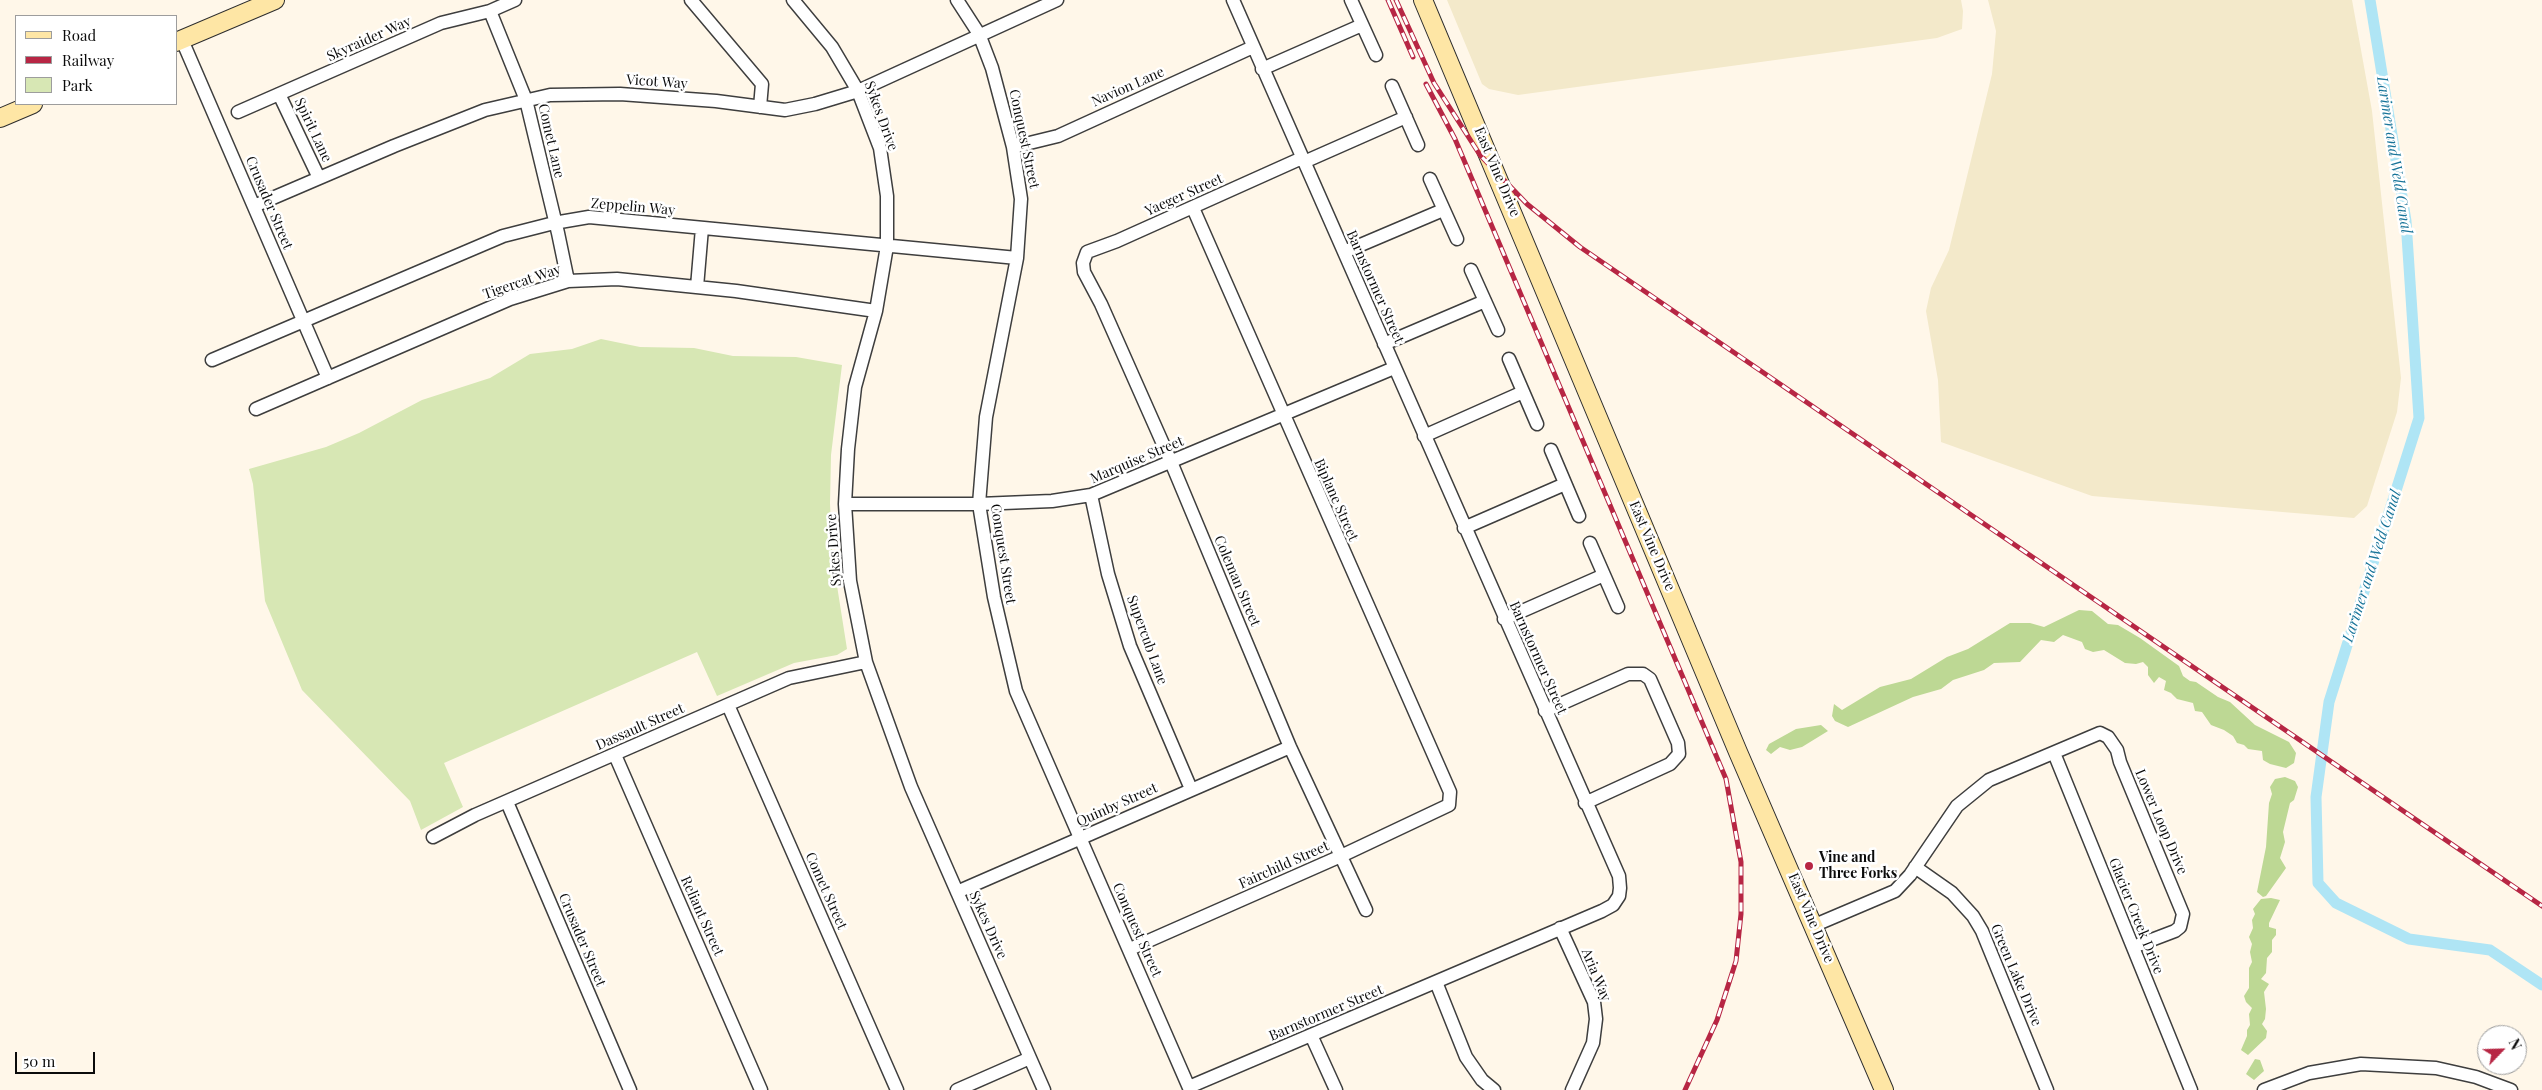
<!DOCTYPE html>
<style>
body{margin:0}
#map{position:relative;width:2542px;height:1090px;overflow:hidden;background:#fff7e9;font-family:"Playfair Display",serif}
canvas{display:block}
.legend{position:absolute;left:15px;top:15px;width:162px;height:90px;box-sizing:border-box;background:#fff;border:1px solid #9d9d9d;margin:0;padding:6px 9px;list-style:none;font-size:15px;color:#0b0b0b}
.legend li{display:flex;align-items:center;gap:10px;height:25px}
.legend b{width:25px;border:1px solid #9d9d9d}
.north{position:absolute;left:2477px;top:1025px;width:50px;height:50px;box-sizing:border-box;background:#fff;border:1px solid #9d9d9d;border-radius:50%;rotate:66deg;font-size:14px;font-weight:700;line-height:20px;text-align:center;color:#0b0b0b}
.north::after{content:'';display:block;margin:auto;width:18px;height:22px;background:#b72644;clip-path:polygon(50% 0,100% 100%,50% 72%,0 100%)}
.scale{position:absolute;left:15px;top:1052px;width:80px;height:22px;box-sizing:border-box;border:2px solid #0b0b0b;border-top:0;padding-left:6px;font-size:15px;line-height:18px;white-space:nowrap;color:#0b0b0b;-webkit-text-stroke:4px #fff;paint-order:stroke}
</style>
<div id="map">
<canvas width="2542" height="1090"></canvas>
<ul class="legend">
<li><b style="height:6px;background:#fee6a5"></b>Road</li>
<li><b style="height:6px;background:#b72644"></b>Railway</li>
<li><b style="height:14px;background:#d7e7b4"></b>Park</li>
</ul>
<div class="north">N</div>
<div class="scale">50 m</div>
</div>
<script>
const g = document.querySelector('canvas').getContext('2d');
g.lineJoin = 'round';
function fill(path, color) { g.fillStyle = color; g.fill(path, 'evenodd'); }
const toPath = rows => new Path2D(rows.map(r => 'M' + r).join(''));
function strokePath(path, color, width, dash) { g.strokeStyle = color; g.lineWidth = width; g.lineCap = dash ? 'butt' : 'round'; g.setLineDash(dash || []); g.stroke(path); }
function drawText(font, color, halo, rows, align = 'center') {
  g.font = font + ' "Playfair Display",serif'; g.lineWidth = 5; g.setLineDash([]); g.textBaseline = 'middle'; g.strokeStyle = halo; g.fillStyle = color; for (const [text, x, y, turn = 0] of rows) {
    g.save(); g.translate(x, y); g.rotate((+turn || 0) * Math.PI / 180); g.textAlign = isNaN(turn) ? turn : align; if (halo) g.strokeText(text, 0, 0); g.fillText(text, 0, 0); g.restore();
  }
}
fill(toPath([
 [1447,0,1961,0,1963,11,1962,29,1937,38,1518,95,1489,89,1482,84],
 [1988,0,2352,0,2372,111,2401,378,2397,412,2367,506,2354,518,2092,496,1941,442,1938,380,1926,311,1931,288,1949,250,1992,74,1996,31]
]), '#f3e9ca');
fill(toPath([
 [601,339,640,347,694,348,733,356,796,357,842,365,831,455,830,503,832,554,847,649,837,655,794,663,717,696,697,652,444,763,463,807,421,830,410,801,302,690,265,601,253,484,249,469,326,447,359,433,422,400,490,378,530,354,572,349]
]), '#d7e7b4');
fill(toPath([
 [2079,610,2092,611,2108,624,2118,625,2140,638,2179,666,2183,676,2190,681,2196,682,2218,697,2230,702,2255,725,2289,742,2296,753,2294,763,2286,768,2270,764,2263,760,2262,751,2248,749,2244,745,2237,743,2233,736,2224,730,2211,725,2202,712,2195,711,2193,703,2177,699,2171,693,2164,690,2166,681,2159,677,2154,683,2148,675,2148,667,2143,662,2136,664,2125,663,2104,650,2093,652,2085,649,2082,642,2063,635,2054,642,2041,640,2020,662,1994,663,1984,670,1953,680,1941,689,1913,697,1848,727,1835,721,1832,716,1834,704,1842,710,1880,687,1911,679,1947,657,1968,649,2010,623,2030,623,2044,627],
 [1821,725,1828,731,1802,747,1790,750,1780,747,1771,754,1766,750,1769,744,1796,729],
 [2285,777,2295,781,2298,787,2294,800,2290,803,2283,832,2285,842,2280,858,2286,868,2266,896,2263,897,2257,892,2266,847,2269,803,2272,794,2270,787,2275,779],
 [2271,898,2280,900,2269,923,2269,927,2276,929,2276,935,2272,940,2272,952,2267,958,2266,973,2261,979,2269,984,2264,992,2266,1009,2265,1019,2262,1024,2267,1031,2266,1038,2248,1055,2241,1050,2247,1036,2247,1030,2250,1025,2249,1014,2252,1008,2246,1002,2244,996,2249,988,2249,968,2252,962,2250,952,2252,944,2249,937,2253,928,2252,920,2255,914,2253,909,2261,899],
 [2255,1059,2260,1060,2264,1071,2254,1080,2246,1074]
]), '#bdd894');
strokePath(toPath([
 [2370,0,2406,221,2419,418,2329,702,2316,797,2318,883,2336,903,2409,939,2490,950,2542,985]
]), '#afe5f5', 11);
const street = toPath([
 [691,0,762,84,760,107],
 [793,0,832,47,858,91,880,148,887,196,887,246,876,311,855,387,848,449,845,504,850,581,866,662,911,787,1044,1090],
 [957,0,979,34,992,68,1013,147,1021,199,1017,258,986,417,979,504,994,597,1016,691,1190,1090],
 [1351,0,1376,55],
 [490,11,526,100,558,233,568,281],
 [182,40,328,378],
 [1262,69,1362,25],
 [1392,86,1418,145],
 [279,94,319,178],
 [238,112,441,23,490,11,515,0],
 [1013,147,1058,136,1253,47],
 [1302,158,1117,241,1087,252,1083,263,1084,272,1101,304,1171,462,1290,747,1366,910],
 [1304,162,1406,117],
 [1430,179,1457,239],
 [254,206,394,146,485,110,550,95,620,94,716,101,785,110,815,104,858,91,1057,0],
 [1344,252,1443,210],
 [1471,270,1498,330],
 [697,287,702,228],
 [1384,344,1485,301],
 [1509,359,1537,424],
 [212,360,503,236,554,223,589,217,1017,258],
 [256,409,510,299,568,281,617,279,736,291,876,311],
 [1424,436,1523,392],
 [1551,450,1579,516],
 [1091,495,1108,574,1130,646,1191,789],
 [845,504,979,504,1052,501,1091,495,1394,368],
 [1464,528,1565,484],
 [1590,543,1618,607],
 [1504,619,1604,575],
 [728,705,897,1090],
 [1545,711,1628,674,1643,674,1650,679,1678,743,1679,754,1670,764,1585,803],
 [2054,753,2191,1090],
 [615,755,761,1090],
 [507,802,630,1090],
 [433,837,475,815,789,678,866,662],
 [1915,867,1952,893,1973,916,1982,931,2047,1090],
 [957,892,1290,747],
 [1815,925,1895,891,1910,875,1957,806,1989,780,2100,733,2108,737,2117,750,2120,762,2183,914,2180,927,2175,931,2133,947],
 [1560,928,1594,1002,1596,1019,1593,1043,1572,1090],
 [1130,949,1341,856,1449,805,1450,792,1193,208],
 [1436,982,1466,1057,1482,1080,1494,1090],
 [1311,1035,1336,1090],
 [1189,1087,1602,911,1613,905,1619,896,1620,888,1619,876,1233,0],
 [957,1090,1030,1058],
 [2264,1090,2309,1073,2361,1064,2436,1068,2476,1077,2511,1090]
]);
const secondary = toPath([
 [1423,0,1738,752,1884,1090],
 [176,42,275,0],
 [0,118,33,104]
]);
strokePath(street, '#3e3e3e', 15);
strokePath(secondary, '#2d2d2d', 20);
strokePath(street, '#fff', 12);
strokePath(secondary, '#fee6a5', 18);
const rail = toPath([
 [1388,0,1413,57],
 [1396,0,1434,83,1480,155,1527,204,1580,247,2542,906],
 [1426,84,1455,139,1726,779,1741,862,1741,914,1736,961,1717,1020,1685,1090]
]);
strokePath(rail, '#b72644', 5);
strokePath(rail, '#fff', 3, [9]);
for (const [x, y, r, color] of [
 [1809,866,5,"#b72644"]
]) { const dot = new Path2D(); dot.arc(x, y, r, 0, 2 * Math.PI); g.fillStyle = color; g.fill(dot); strokePath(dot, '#fff', 2); }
drawText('14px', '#0b0b0b', '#fff', [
 ["Skyraider Way",369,39,-24],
 ["Vicot Way",657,82,4],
 ["Navion Lane",1128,87,-24],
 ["Sykes Drive",881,116,70],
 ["Spirit Lane",313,130,65],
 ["Conquest Street",1024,139,78],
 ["Comet Lane",551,141,77],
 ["East Vine Drive",1497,172,67],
 ["Yaeger Street",1184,195,-24],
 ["Crusader Street",269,203,67],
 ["Zeppelin Way",633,207,5],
 ["Tigercat Way",522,282,-19],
 ["Barnstormer Street",1375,287,66],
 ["Marquise Street",1137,460,-23],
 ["Biplane Street",1336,500,66],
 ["East Vine Drive",1652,546,67],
 ["Sykes Drive",834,550,-94],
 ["Conquest Street",1003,554,81],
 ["Coleman Street",1237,581,67],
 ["Supercub Lane",1147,640,70],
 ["Barnstormer Street",1538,658,66],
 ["Dassault Street",640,727,-24],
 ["Quinby Street",1117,805,-24],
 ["Lower Loop Drive",2161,822,67],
 ["Fairchild Street",1284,865,-24],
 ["Comet Street",826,891,66],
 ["Reliant Street",702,916,66],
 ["Glacier Creek Drive",2136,916,68],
 ["East Vine Drive",1811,918,67],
 ["Sykes Drive",988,925,66],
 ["Conquest Street",1137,930,66],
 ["Crusader Street",582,940,67],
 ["Aria Way",1596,975,68],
 ["Green Lake Drive",2016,975,67],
 ["Barnstormer Street",1326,1013,-23]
]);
drawText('bold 14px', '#0b0b0b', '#fff', [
 ["Vine and",1819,858],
 ["Three Forks",1819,874]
], 'left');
drawText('italic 15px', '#187499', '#fff', [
 ["Larimer and Weld Canal",2394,155,81],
 ["Larimer and Weld Canal",2372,566,-72]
]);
</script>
